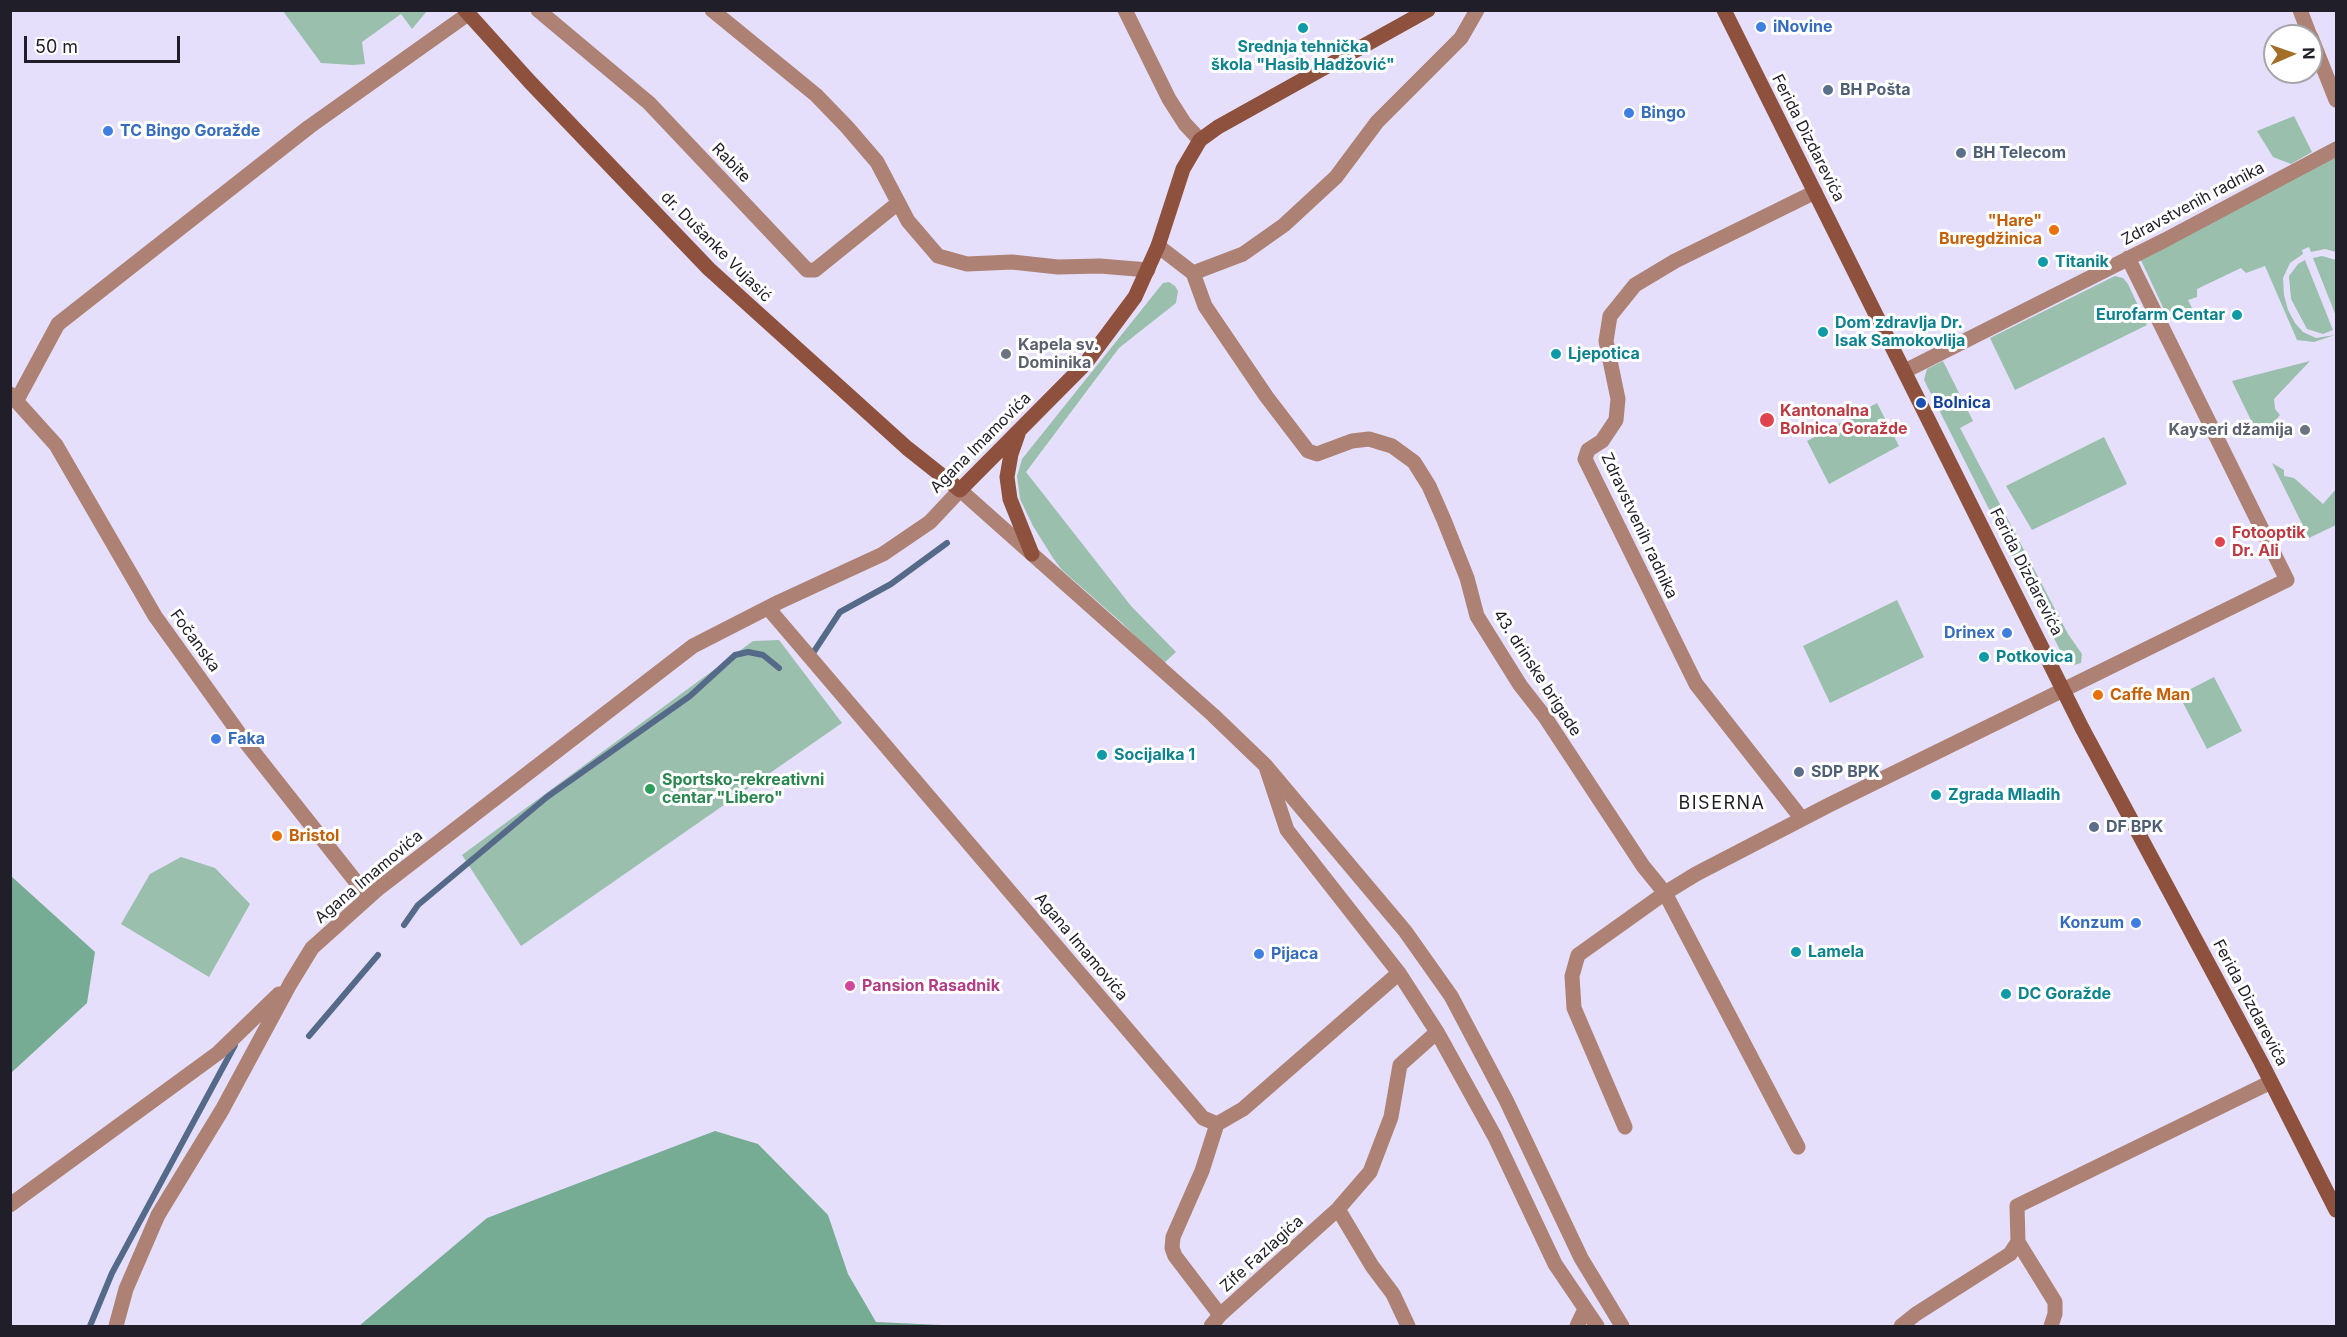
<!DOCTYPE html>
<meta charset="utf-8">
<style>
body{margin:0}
#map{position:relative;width:2347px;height:1337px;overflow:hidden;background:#e5dffc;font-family:Inter,sans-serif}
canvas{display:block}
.frame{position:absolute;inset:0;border:12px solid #201e28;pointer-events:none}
.north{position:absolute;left:2263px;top:24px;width:60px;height:60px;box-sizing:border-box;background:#fff;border:2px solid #a6a5a9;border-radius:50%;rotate:88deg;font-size:16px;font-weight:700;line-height:24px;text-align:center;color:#201e28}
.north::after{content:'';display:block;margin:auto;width:21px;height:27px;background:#a36f27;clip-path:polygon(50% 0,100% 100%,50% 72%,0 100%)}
.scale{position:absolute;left:24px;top:36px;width:156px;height:27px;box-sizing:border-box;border:3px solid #201e28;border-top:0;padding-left:8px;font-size:18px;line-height:21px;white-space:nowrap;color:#201e28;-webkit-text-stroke:4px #fff;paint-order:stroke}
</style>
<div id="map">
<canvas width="2347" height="1337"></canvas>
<div class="frame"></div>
<div class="north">N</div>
<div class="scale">50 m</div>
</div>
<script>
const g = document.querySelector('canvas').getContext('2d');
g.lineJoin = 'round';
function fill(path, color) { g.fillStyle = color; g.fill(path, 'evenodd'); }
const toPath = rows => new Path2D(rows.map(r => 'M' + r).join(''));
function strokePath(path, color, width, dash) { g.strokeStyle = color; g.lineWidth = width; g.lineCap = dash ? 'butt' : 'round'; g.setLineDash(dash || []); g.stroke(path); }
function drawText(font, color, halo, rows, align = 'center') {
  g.font = font + ' Inter,sans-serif'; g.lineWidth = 6; g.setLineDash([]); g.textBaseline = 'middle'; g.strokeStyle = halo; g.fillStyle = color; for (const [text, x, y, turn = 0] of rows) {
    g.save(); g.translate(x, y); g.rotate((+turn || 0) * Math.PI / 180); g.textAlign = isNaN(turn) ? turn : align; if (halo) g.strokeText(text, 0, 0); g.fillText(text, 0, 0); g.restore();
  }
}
fill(toPath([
 [283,11,427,11,412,29,401,14,362,42,365,64,352,65,321,63],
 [2294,116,2312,152,2291,164,2273,157,2257,131],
 [2336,157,2336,252,2325,249,2311,252,2309,247,2302,250,2303,254,2290,263,2283,278,2284,295,2288,310,2295,323,2303,332,2316,338,2335,335,2314,342,2297,340,2265,266,2246,273,2241,268,2197,289,2197,297,2188,300,2192,308,2169,320,2140,258],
 [2322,256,2336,260,2336,316,2313,258],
 [2305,260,2333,330,2323,334,2307,329,2291,299,2289,276,2298,264],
 [2115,276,2123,278,2128,284,2147,325,2015,390,1990,338],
 [1169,282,1175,286,1178,291,1176,303,1119,348,1026,472,1131,606,1176,652,1163,664,1122,623,1062,570,1053,558,1033,526,1020,499,1017,476,1022,459,1163,283],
 [1943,361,1973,421,1960,428,2068,634,2082,654,2081,663,2074,665,2066,662,1924,380,1927,369],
 [2310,361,2274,399,2275,409,2280,415,2260,439,2232,381],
 [1877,403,1899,446,1829,484,1807,441],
 [2104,437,2127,484,2032,530,2006,486],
 [2272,463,2284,470,2284,476,2294,478,2323,504,2336,489,2336,525,2309,538],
 [1897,600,1924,657,1830,703,1803,646],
 [779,640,842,723,521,946,462,855,753,641],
 [2214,677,2242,731,2207,749,2179,695],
 [181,857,215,868,250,904,209,977,121,924,150,874]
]), '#9abfad');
fill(toPath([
 [11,876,95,952,87,1003,11,1073],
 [715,1131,758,1144,828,1215,848,1274,876,1322,963,1326,359,1326,487,1218]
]), '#75ac93');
strokePath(toPath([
 [813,653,840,612,891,584,947,543],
 [404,925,418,905,547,797,690,696,735,655,748,652,763,655,779,668],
 [309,1036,378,955],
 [90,1326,112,1273,235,1045]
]), '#556a88', 6);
strokePath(toPath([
 [538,10,649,103,807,270,815,270,898,203],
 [712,10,816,95,847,127,877,162,908,221,938,256,967,264,1012,262,1058,267,1100,266,1148,270],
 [1125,10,1169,99,1185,124,1200,140],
 [2300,10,2310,36],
 [2311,37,2336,100],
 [1158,246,1193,273,1205,306,1266,396,1308,451,1317,454,1352,441,1369,439,1392,446,1414,462,1429,486,1444,520,1467,578,1477,616,1520,685,1545,717,1643,866,1665,893,1798,1147],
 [1193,273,1243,254,1284,225,1336,177,1377,122,1461,38,1477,10],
 [1905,371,2165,240,2336,149],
 [10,394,56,445,155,616,244,740,368,897],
 [17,400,58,324,309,127,468,14],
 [768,608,1203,1118,1217,1124,1243,1109,1399,973],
 [1266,767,1287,830,1399,973,1437,1032,1495,1137,1555,1264,1597,1326],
 [1802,819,1696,684,1585,459,1588,450,1602,441,1616,420,1618,399,1606,341,1610,316,1635,285,1675,261,1815,192],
 [1217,1124,1202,1171,1173,1237,1172,1248,1175,1256,1220,1315],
 [1625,1127,1574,1008,1572,976,1578,955,1665,893,1696,874,1829,805,2287,580,2128,258],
 [10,1205,218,1053,279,994],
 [1338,1209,1372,1266,1393,1294,1408,1326],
 [2018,1242,2055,1302,2055,1314,2051,1326],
 [116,1326,126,1289,158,1215,222,1110,290,984,312,948,379,888,693,646,779,602,883,554,930,522,960,490],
 [1211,1326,1220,1315,1338,1209,1370,1172,1391,1117,1400,1065,1437,1032],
 [1577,1326,1585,1309],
 [1901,1326,1916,1314,2010,1254,2018,1242,2017,1206,2271,1082]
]), '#ad8173', 15);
strokePath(toPath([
 [960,490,1213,715,1266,766,1405,931,1451,996,1506,1100,1581,1258,1622,1326]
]), '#ad8173', 15);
strokePath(toPath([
 [465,10,530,82,709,269,907,448,960,490,1085,364,1135,297,1158,246,1183,169,1200,140,1218,127,1428,10],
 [1724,10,2082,728,2261,1062,2336,1210],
 [1018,434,1011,454,1007,477,1010,499,1032,554]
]), '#8e513d', 15);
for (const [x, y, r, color] of [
 [1761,27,6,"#3f7fe0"],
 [1303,28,6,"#0f9aa8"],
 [1828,90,6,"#5c6f8a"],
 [1629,113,6,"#3f7fe0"],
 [108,131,6,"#3f7fe0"],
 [1961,153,6,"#5c6f8a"],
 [2054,230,6,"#e8710a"],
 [2043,262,6,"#0f9aa8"],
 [2237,315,6,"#0f9aa8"],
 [1823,332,6,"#0f9aa8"],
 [1006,354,6,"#6b7280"],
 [1556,354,6,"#0f9aa8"],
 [1921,403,6,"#1a4fb4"],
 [1767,420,8,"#e0444e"],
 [2305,430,6,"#6b7280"],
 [2220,542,6,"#e0444e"],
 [2007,633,6,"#3f7fe0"],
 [1984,657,6,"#0f9aa8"],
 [2098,695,6,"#e8710a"],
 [216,739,6,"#3f7fe0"],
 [1102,755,6,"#0f9aa8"],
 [1799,772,6,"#5c6f8a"],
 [650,789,6,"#2e9e5b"],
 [1936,795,6,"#0f9aa8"],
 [2094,827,6,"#5c6f8a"],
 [277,836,6,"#e8710a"],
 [2136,923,6,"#3f7fe0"],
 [1796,952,6,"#0f9aa8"],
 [1259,954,6,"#3f7fe0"],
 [850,986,6,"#d1479c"],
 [2006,994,6,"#0f9aa8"]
]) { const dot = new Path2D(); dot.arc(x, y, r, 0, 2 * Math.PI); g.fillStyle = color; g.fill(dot); strokePath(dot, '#fff', 2); }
drawText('bold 16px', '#366cbe', '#fff', [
 ["iNovine",1773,27],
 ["Bingo",1641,113],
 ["TC Bingo Goražde",120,131],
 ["Drinex",1995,633,"right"],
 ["Faka",228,739],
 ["Konzum",2124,923,"right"],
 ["Pijaca",1271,954]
], 'left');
drawText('bold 16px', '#0d838f', '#fff', [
 ["Srednja tehnička",1303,47,"center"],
 ["škola \"Hasib Hadžović\"",1303,65,"center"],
 ["Titanik",2055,262],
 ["Eurofarm Centar",2225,315,"right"],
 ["Dom zdravlja Dr.",1835,323],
 ["Isak Samokovlija",1835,341],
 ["Ljepotica",1568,354],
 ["Potkovica",1996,657],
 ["Socijalka 1",1114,755],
 ["Zgrada Mladih",1948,795],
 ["Lamela",1808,952],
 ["DC Goražde",2018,994]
], 'left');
drawText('bold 16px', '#4e5e75', '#fff', [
 ["BH Pošta",1840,90],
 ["BH Telecom",1973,153],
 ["SDP BPK",1811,772],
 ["DF BPK",2106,827]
], 'left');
drawText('16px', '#201e28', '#fff', [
 ["Ferida Dizdarevića",1808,138,63],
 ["Rabite",731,163,46],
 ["Zdravstvenih radnika",2193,204,-28],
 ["dr. Dušanke Vujasić",716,247,45],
 ["Agana Imamovića",981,443,-45],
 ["Zdravstvenih radnika",1639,526,65],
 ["Ferida Dizdarevića",2026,572,63],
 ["Fočanska",195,641,54],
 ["43. drinske brigade",1537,673,57],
 ["Agana Imamovića",369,877,-40],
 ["Agana Imamovića",1081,947,50],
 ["Ferida Dizdarevića",2250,1003,62],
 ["Zife Fazlagića",1262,1254,-42]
]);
drawText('bold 16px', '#c56008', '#fff', [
 ["\"Hare\"",2042,221,"right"],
 ["Buregdžinica",2042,239,"right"],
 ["Caffe Man",2110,695],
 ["Bristol",289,836]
], 'left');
drawText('bold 16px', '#5b616d', '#fff', [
 ["Kapela sv.",1018,345],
 ["Dominika",1018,363],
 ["Kayseri džamija",2293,430,"right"]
], 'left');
drawText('bold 16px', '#164399', '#fff', [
 ["Bolnica",1933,403]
], 'left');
drawText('bold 16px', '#be3a42', '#fff', [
 ["Kantonalna",1780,411],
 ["Bolnica Goražde",1780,429],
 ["Fotooptik",2232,533],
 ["Dr. Ali",2232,551]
], 'left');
drawText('bold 16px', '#27864d', '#fff', [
 ["Sportsko-rekreativni",662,780],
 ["centar \"Libero\"",662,798]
], 'left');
drawText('bold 16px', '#b23c85', '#fff', [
 ["Pansion Rasadnik",862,986]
], 'left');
g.letterSpacing = '1.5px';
drawText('18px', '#201e28', '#fff', [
 ["BISERNA",1722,804]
]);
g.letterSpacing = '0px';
</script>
